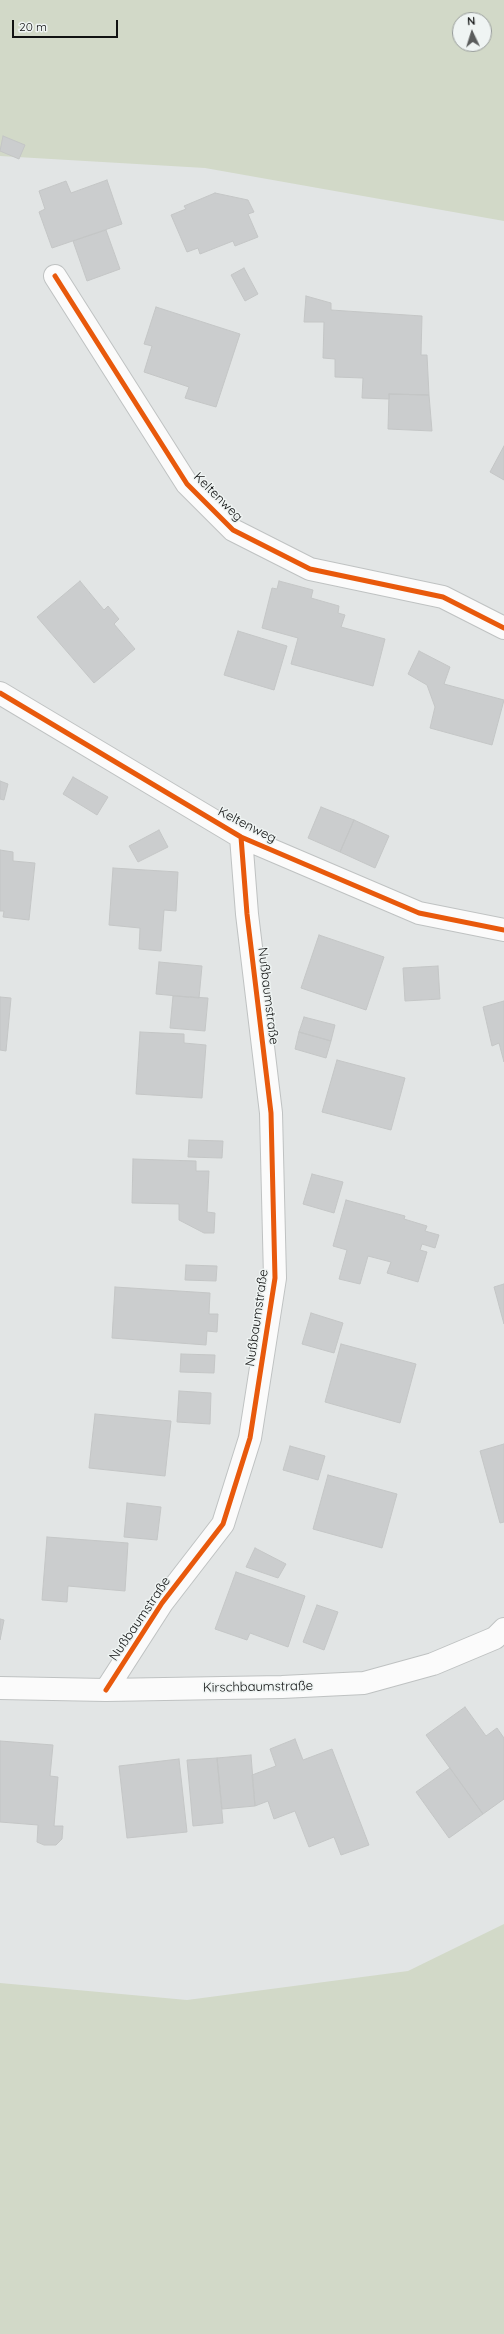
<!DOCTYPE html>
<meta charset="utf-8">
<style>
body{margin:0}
#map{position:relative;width:504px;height:2334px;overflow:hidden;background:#e2e5e5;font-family:Quicksand,sans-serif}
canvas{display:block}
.north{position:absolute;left:452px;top:12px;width:40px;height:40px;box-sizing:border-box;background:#eff4f3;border:1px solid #969a99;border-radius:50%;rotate:356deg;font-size:11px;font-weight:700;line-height:16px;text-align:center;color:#111212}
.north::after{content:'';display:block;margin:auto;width:14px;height:18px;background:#5a5c5c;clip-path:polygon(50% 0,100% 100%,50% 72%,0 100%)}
.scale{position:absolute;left:12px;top:20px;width:106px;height:18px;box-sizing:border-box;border:2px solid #111212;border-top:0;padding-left:5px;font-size:12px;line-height:14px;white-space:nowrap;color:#111212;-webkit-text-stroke:3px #eff4f3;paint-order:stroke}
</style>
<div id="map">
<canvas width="504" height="2334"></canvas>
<div class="north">N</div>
<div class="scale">20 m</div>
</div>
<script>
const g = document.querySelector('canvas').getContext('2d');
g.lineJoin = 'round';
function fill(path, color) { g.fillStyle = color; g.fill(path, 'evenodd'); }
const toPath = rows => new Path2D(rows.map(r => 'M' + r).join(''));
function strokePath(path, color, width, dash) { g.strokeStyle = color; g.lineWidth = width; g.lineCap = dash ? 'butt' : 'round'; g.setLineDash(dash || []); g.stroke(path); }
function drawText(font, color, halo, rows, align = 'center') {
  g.font = font + ' Quicksand,sans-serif'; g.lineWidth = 3; g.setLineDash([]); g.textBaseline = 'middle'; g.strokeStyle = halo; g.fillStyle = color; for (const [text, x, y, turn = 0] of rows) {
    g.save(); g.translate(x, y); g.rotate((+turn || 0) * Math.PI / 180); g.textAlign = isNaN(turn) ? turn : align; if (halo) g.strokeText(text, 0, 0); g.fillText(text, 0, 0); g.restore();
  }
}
fill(toPath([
 [0,0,504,0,504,221,205,168,0,156],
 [460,20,484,20,484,44,460,44],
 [504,1924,504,2334,0,2334,0,1983,187,2000,408,1971]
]), '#d2d9c8');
const building = toPath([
 [3,136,25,145,19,159,0,151,3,136],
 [107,180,122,224,52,248,39,212,45,209,39,191,66,181,71,193,107,180],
 [215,193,248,200,254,212,248,214,258,237,235,246,233,241,200,254,198,248,187,252,171,215,186,209,184,206,215,193],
 [106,230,120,269,87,281,73,241,106,230],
 [244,268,258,294,245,301,231,275,244,268],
 [306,296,331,303,331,310,422,316,421,355,427,355,429,395,389,394,389,399,362,398,363,378,335,377,335,359,323,358,324,322,304,322,306,296],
 [156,307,240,334,216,407,185,398,189,387,144,372,152,346,144,344,156,307],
 [389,394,429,395,432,431,388,429,389,394],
 [504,446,504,480,490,472,504,446],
 [80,581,104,610,108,606,119,619,114,624,135,649,94,683,37,617,80,581],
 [279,581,313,590,311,598,339,606,338,613,345,615,341,627,385,639,373,686,291,664,298,638,262,628,272,588,277,589,279,581],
 [238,631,287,646,274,690,224,675,238,631],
 [419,651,450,667,444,684,504,700,492,745,430,728,435,707,427,685,408,674,419,651],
 [73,777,108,797,97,815,63,794,73,777],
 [0,781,8,784,4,800,0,799,0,781],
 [321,807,354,820,340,852,308,838,321,807],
 [354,820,389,836,375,868,340,852,354,820],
 [159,830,168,847,138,862,129,846,159,830],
 [0,850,13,852,13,861,35,863,29,920,3,917,4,911,0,911,0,850],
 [113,868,178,872,176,911,164,910,161,951,139,949,140,928,109,925,113,868],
 [319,935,384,957,366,1010,301,988,319,935],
 [159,962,202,966,199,998,156,994,159,962],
 [438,966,440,999,405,1001,403,968,438,966],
 [173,996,208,998,205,1031,170,1028,173,996],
 [0,997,11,998,6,1051,0,1050,0,997],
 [504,1001,504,1062,499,1043,492,1046,483,1007,504,1001],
 [304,1017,335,1025,331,1041,299,1032,304,1017],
 [140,1032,184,1034,184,1043,206,1045,202,1098,136,1094,140,1032],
 [299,1032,331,1041,326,1058,295,1049,299,1032],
 [337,1060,405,1078,391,1130,322,1112,337,1060],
 [189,1140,223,1141,222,1158,188,1157,189,1140],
 [133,1159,196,1161,196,1171,209,1171,207,1212,215,1213,214,1233,204,1233,179,1220,179,1204,132,1203,133,1159],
 [312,1174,343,1182,334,1213,303,1204,312,1174],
 [346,1200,405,1216,404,1219,427,1226,425,1231,439,1235,435,1248,422,1244,420,1250,427,1252,418,1282,387,1273,391,1262,368,1256,360,1284,339,1279,347,1250,333,1246,346,1200],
 [186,1265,217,1266,216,1281,185,1280,186,1265],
 [504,1284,504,1324,494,1287,504,1284],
 [115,1287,210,1293,209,1314,218,1314,217,1332,207,1331,206,1345,112,1338,115,1287],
 [311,1313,343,1323,334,1353,302,1344,311,1313],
 [341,1344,416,1364,400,1423,325,1402,341,1344],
 [181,1354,215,1355,214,1373,180,1372,181,1354],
 [179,1391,211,1393,210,1424,177,1422,179,1391],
 [95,1414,171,1421,165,1476,89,1468,95,1414],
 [504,1444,504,1522,500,1523,480,1451,504,1444],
 [290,1446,325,1456,318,1480,283,1470,290,1446],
 [328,1475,397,1494,382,1548,313,1529,328,1475],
 [127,1503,161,1507,157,1540,124,1537,127,1503],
 [47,1537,128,1543,125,1591,68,1586,67,1602,42,1600,47,1537],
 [255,1548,286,1564,278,1578,246,1567,255,1548],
 [236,1572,305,1596,288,1647,250,1633,247,1640,215,1629,236,1572],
 [317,1605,338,1612,324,1650,303,1642,317,1605],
 [0,1619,4,1620,0,1640,0,1619],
 [465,1707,486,1736,497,1728,504,1738,504,1799,483,1814,426,1735,465,1707],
 [295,1739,303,1760,332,1749,369,1845,341,1855,334,1837,309,1847,295,1811,274,1819,268,1801,255,1806,252,1775,276,1766,270,1749,295,1739],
 [0,1741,53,1745,50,1776,58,1777,54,1826,63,1826,62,1839,56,1845,44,1845,37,1842,38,1825,0,1822,0,1741],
 [251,1755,255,1806,222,1809,217,1758,251,1755],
 [217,1758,223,1823,193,1826,187,1760,217,1758],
 [179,1759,187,1832,127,1838,119,1766,179,1759],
 [450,1768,483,1814,449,1838,416,1792,450,1768]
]);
fill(building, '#cbcdce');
strokePath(building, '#c4c6c6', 1);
const minor = toPath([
 [55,276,187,484,233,530,310,569,443,597,504,628],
 [0,693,241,837,419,913,504,930],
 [0,1688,106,1690,282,1687,364,1683,433,1664,495,1638,504,1629],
 [106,1690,162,1603,223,1524,250,1438,275,1278,271,1113,247,914,241,837]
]);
strokePath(minor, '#bfc2c2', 24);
strokePath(minor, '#fbfbfb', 22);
strokePath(toPath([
 [55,276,187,484,233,530,310,569,443,597,504,628],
 [0,693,241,837,419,913,504,930],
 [106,1690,162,1603,223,1524,250,1438,275,1278,271,1113,247,914,241,837]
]), '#e8590c', 5);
drawText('13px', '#111212', '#eff4f3', [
 ["Keltenweg",218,497,45],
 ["Keltenweg",247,825,27],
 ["Nußbaumstraße",268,996,83],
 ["Nußbaumstraße",257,1318,-82],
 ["Nußbaumstraße",140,1619,-56],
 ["Kirschbaumstraße",258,1687,-1]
]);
</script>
